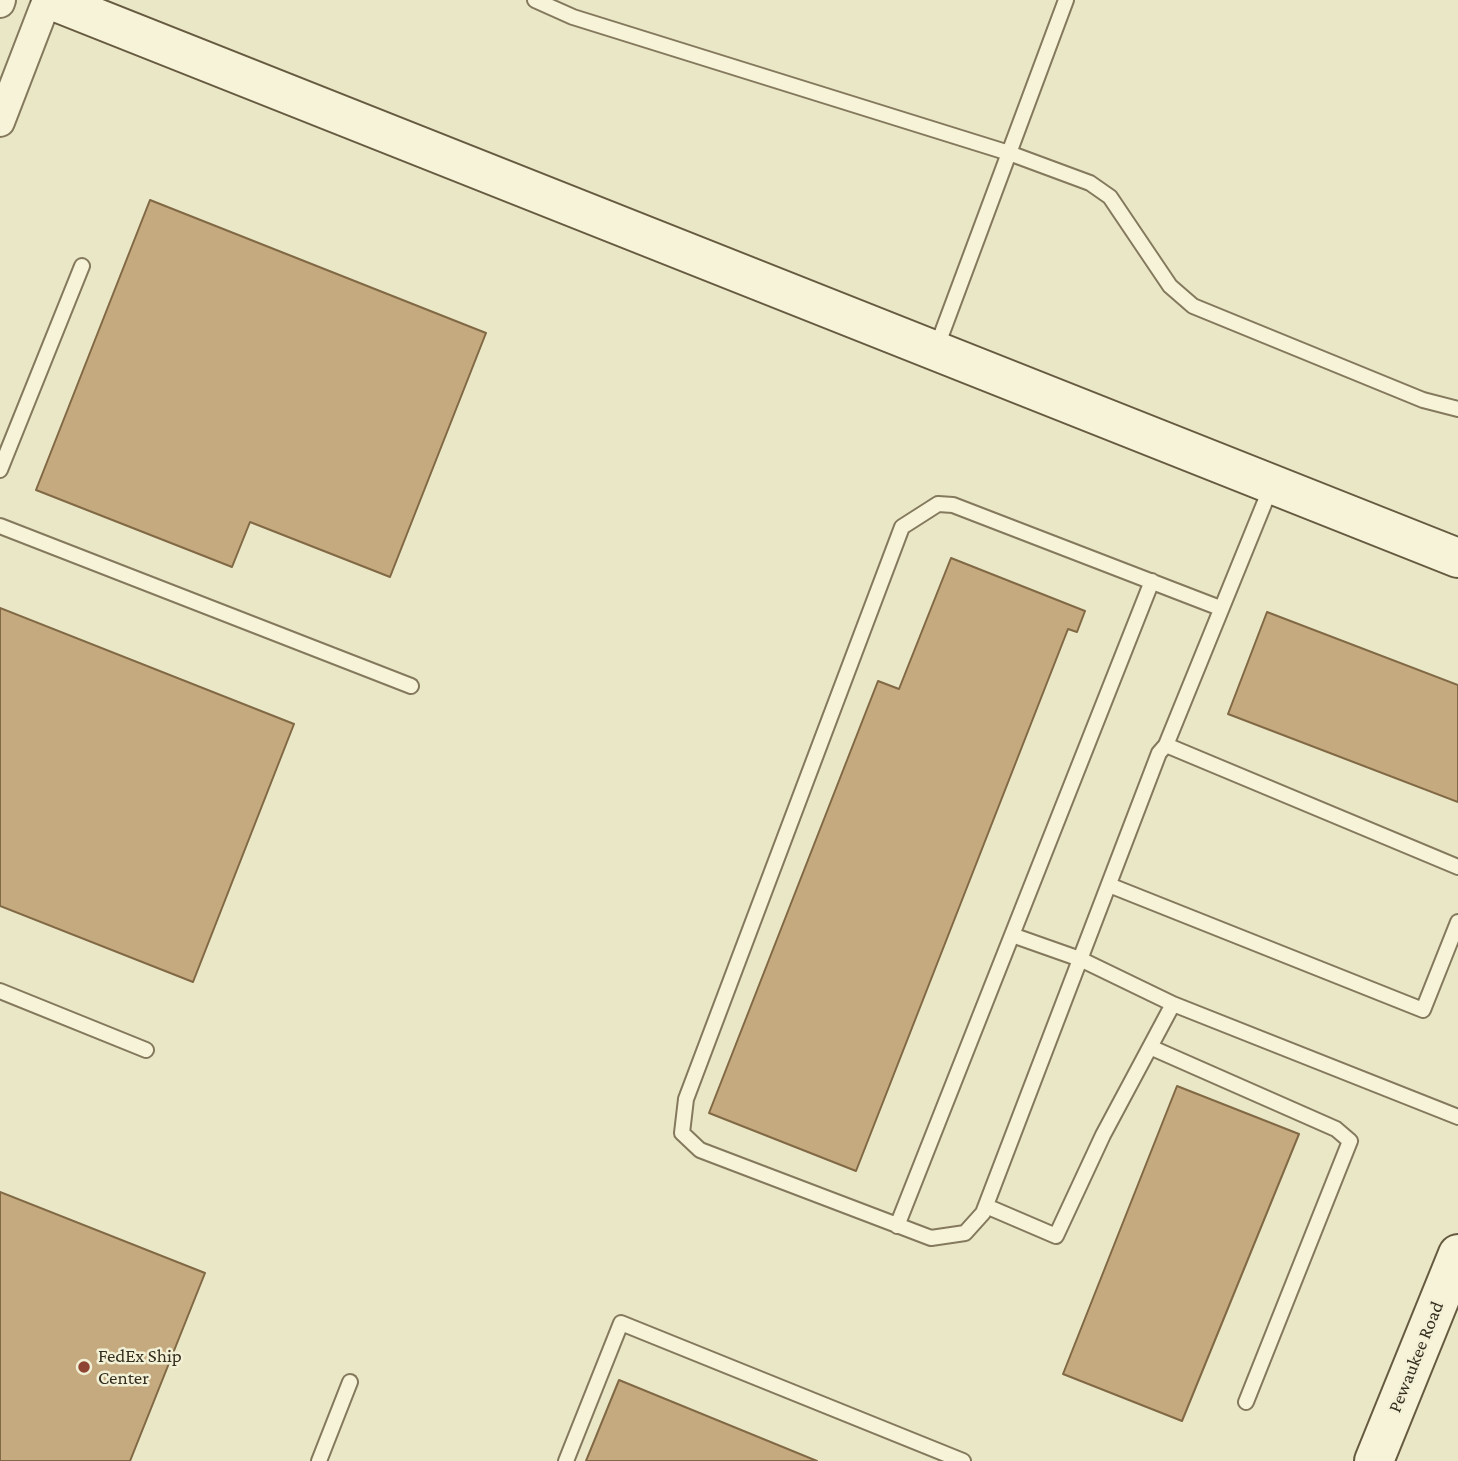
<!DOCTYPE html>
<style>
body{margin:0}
canvas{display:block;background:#eae7c6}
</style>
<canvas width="1458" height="1461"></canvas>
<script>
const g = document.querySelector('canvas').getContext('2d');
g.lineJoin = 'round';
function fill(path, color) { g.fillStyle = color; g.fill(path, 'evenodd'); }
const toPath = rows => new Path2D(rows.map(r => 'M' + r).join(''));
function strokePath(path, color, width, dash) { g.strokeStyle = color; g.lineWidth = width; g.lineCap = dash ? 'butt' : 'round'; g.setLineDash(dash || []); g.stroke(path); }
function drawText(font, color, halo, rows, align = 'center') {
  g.font = font + ' "Crimson Pro",serif'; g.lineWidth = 5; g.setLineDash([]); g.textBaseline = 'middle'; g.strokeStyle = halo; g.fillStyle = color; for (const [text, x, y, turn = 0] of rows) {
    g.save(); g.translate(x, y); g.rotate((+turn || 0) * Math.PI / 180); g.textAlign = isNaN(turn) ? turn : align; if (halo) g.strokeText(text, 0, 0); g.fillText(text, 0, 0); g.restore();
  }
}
const building = toPath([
 [150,200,486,333,390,577,250,522,232,567,36,490,150,200],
 [951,558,1085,611,1077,632,1068,629,856,1171,709,1113,878,681,899,689,951,558],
 [0,608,294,724,193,982,0,906,0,608],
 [1267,612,1458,685,1458,802,1228,714,1267,612],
 [1177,1086,1299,1134,1182,1421,1063,1374,1177,1086],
 [0,1192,205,1273,130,1461,0,1461,0,1192],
 [619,1380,817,1461,586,1461,619,1380]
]);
fill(building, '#c5aa7f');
strokePath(building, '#816945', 2);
const lane = toPath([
 [535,0,573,17,1009,153,1090,183,1110,197,1170,286,1193,306,1423,400,1458,409],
 [936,349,1066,0],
 [0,470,82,266],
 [0,526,411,686],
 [1220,608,953,505,938,504,902,527,686,1099,682,1133,700,1150,931,1238,965,1233,983,1213,1159,753,1166,745,1271,487],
 [1166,745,1458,867],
 [1109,885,1423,1010,1458,922],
 [1012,935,1152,581],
 [0,991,146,1050],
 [1150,1047,1336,1129,1350,1141,1246,1402],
 [986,1206,1056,1236,1103,1135,1173,1004,1458,1117],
 [897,1226,1012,935,1080,959,1173,1004],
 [319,1461,350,1382],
 [566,1461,621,1323,963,1461]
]);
const street = toPath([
 [0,3,1,0],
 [0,122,47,0]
]);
const secondary = toPath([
 [51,0,1458,558],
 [1374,1461,1458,1254]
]);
strokePath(lane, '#84795d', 18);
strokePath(street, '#84795d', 32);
strokePath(secondary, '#665b40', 42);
strokePath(lane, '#f6f3d8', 14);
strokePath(street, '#f6f3d8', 28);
strokePath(secondary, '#f6f3d8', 38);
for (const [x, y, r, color] of [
 [84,1367,7,"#8e4432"]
]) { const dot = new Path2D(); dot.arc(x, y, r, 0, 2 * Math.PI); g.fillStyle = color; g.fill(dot); strokePath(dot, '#f2f0d5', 2.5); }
drawText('19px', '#352e20', '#f2f0d5', [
 ["FedEx Ship",98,1356],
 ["Center",98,1378]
], 'left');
drawText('19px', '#352e20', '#f2f0d5', [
 ["Pewaukee Road",1416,1357,-68]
]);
</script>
